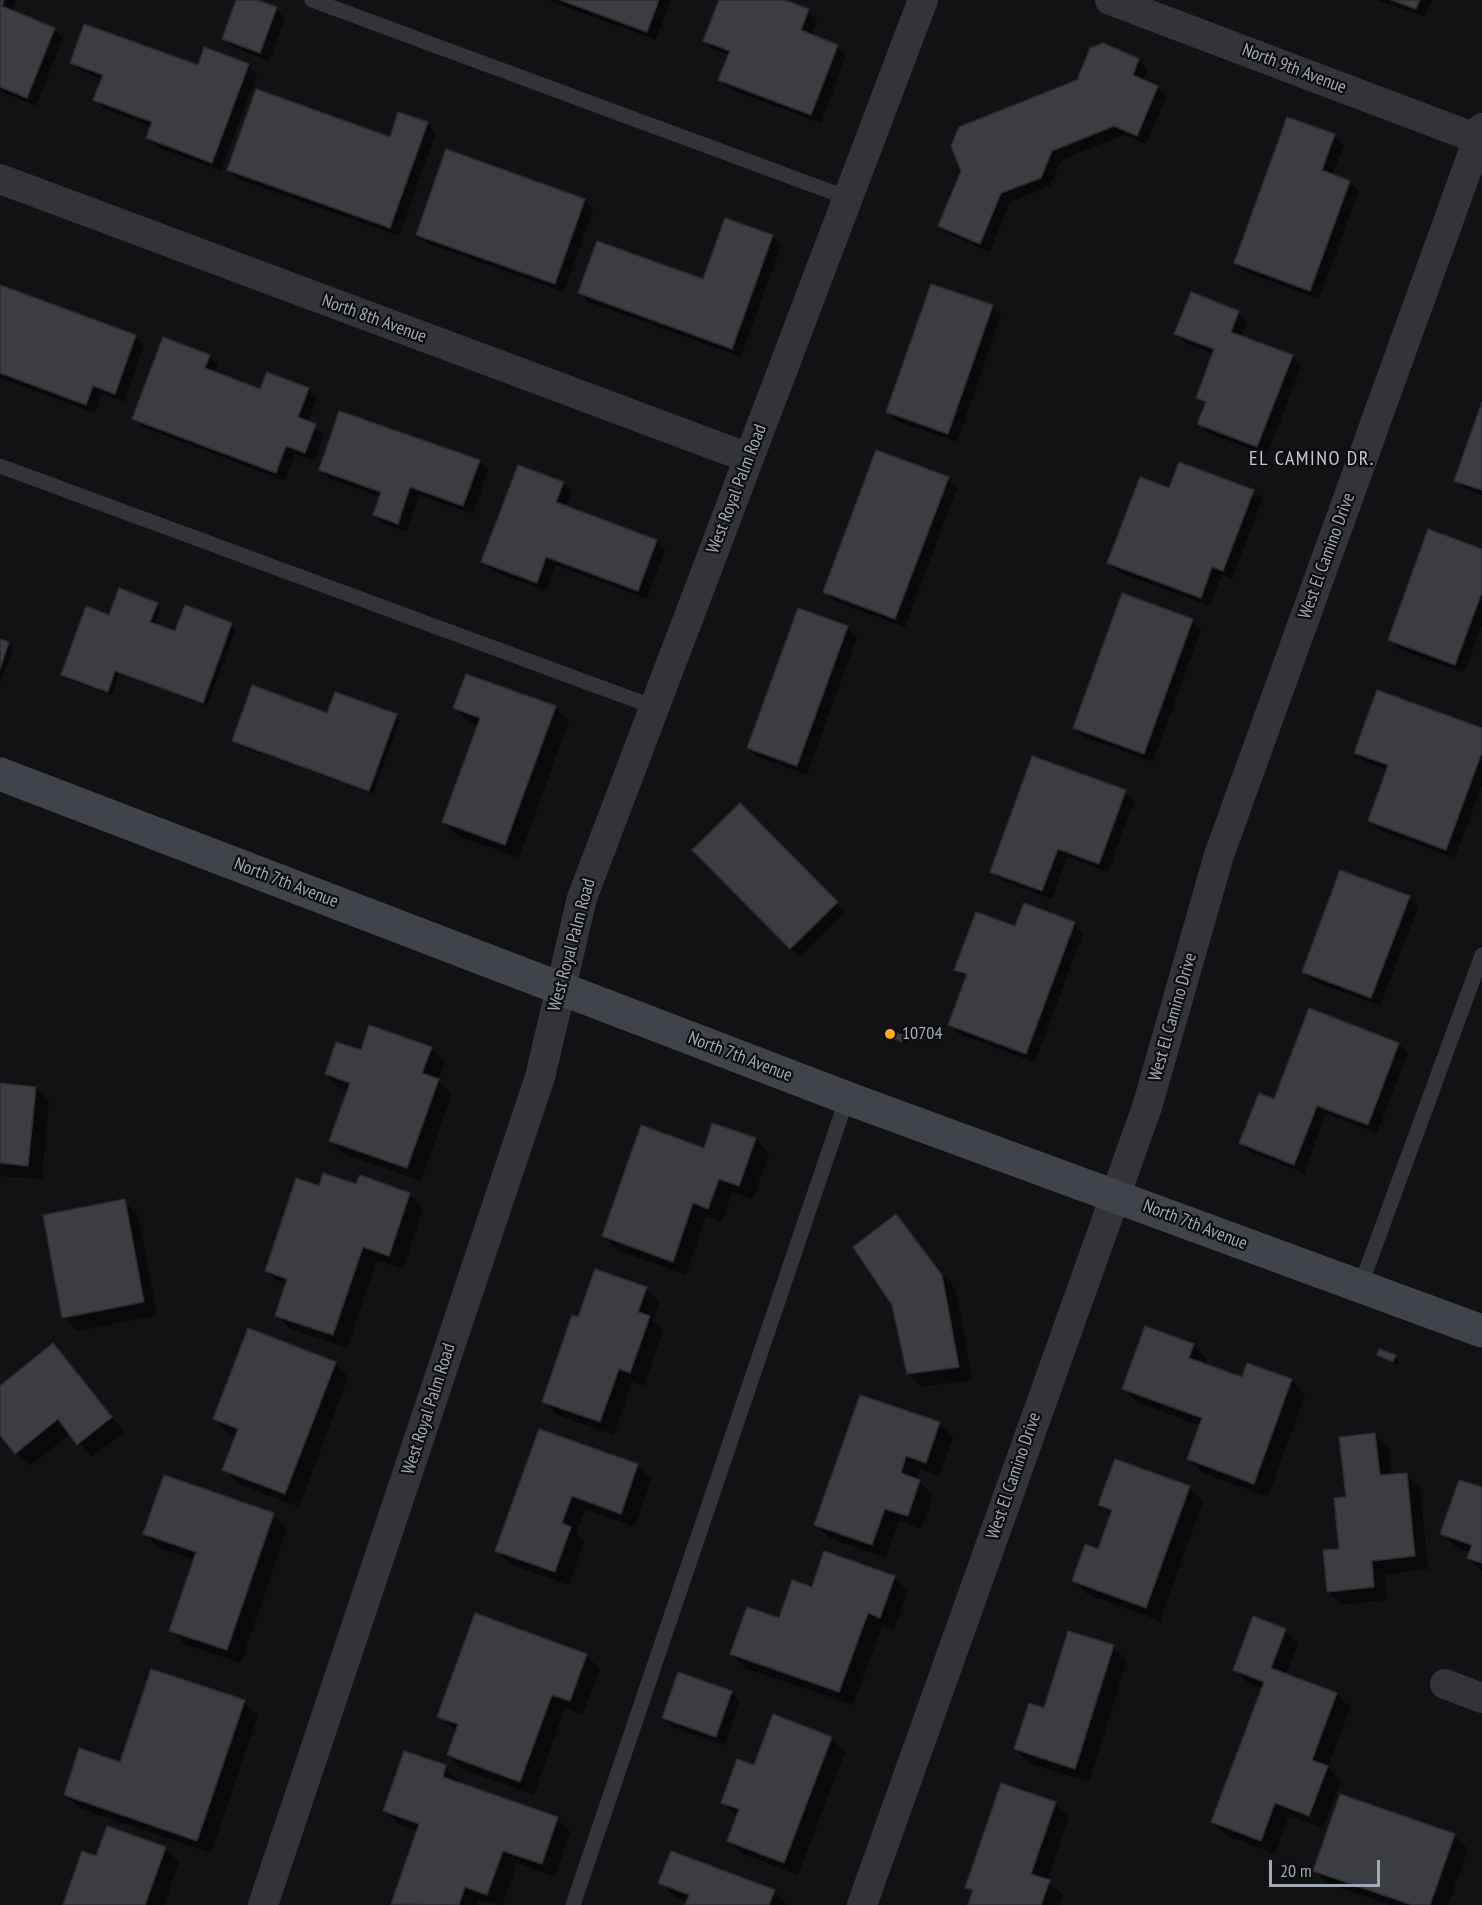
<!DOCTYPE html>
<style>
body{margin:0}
#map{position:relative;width:1482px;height:1905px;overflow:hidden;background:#121214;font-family:"PT Sans Narrow",sans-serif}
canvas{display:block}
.scale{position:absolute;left:1269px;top:1860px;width:111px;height:27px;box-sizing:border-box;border:3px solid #a2a9b6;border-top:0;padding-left:8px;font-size:18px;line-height:21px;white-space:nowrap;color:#a2a9b6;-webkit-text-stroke:4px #0d0d0f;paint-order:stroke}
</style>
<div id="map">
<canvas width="1482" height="1905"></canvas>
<div class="scale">20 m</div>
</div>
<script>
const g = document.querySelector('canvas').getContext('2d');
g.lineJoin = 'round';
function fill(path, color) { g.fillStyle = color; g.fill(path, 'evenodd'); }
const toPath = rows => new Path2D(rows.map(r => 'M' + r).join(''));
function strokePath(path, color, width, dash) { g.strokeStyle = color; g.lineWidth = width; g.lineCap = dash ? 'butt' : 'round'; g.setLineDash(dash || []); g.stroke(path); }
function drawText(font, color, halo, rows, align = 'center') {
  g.font = font + ' "PT Sans Narrow",sans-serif'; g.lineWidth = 4.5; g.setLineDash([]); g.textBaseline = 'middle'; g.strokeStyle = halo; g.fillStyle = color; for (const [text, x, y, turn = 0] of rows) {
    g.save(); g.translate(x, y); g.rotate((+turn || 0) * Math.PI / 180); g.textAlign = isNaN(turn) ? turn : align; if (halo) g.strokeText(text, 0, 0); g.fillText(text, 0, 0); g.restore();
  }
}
fill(toPath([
 [0,0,16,0,12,12,54,29,63,38,36,106,0,91],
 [237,0,252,0,276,9,285,18,269,61,233,47,223,38],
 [547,0,671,0,656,40],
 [720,0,780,0,808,11,817,20,811,36,837,46,846,55,821,123,729,89,720,80,730,55,714,50,705,41],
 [1377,0,1432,0,1425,17],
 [1139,60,1148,69,1143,81,1157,87,1167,96,1146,144,1124,135,1061,160,1050,186,1010,202,990,252,949,234,940,225,963,171],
 [72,62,198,67,248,65,257,74,221,171,157,147,148,138,152,127,104,109,95,100,103,80,81,71],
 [1288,119,1335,136,1344,145,1332,176,1350,182,1359,191,1319,299,1245,272,1236,263],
 [427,124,436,133,399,236,238,179,228,170,391,138],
 [584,200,593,209,564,292,427,243,417,234],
 [772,236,781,245,741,357,589,302,580,293,704,281],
 [0,287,135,336,144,345,124,402,102,394,95,413,0,378],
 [992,306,1001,315,957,442,897,421,888,412],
 [1238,312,1247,321,1242,337,1292,356,1301,366,1267,455,1208,433,1199,423,1206,406,1197,398,1214,354,1185,343,1176,334],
 [209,356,218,365,215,373,261,391,308,389,317,398,308,423,324,435,315,461,295,454,285,481,143,427,134,418],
 [1482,407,1482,495,1465,489,1456,480],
 [479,461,488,470,473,514,419,495,407,532,384,524,375,515,381,497,330,479,321,470],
 [948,479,957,488,905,627,834,601,825,592],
 [563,483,572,492,566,508,656,541,665,550,647,599,555,565,546,591,492,571,483,562],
 [1170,490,1253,491,1262,500,1232,579,1222,575,1210,606,1118,572,1109,563],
 [1482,550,1482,625,1464,673,1399,649,1390,640],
 [157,604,161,608,155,625,176,633,186,607,232,625,236,629,207,706,119,674,112,695,67,679,63,674],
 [799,610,848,628,857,637,807,775,757,757,748,748],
 [1192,621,1201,630,1153,762,1084,737,1075,728],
 [0,640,13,648,0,684],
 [455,708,555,708,569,721,519,858,458,836,444,822,479,726,469,722],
 [328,714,396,716,400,720,373,794,238,745,234,740],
 [1482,729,1482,785,1455,858,1379,830,1369,821,1388,770,1365,762,1356,752],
 [1125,792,1134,801,1108,872,1067,857,1052,899,1001,880,992,871],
 [740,806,845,912,800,957,694,850],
 [1409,898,1418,907,1380,1006,1313,981,1304,972],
 [1074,923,1083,933,1035,1062,959,1034,950,1025,967,979,956,969,1016,928],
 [1310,1010,1399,1044,1408,1053,1377,1133,1326,1114,1304,1173,1250,1152,1241,1143,1275,1101],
 [886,1035,904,1037,908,1041,906,1045],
 [431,1048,445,1062,438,1080,452,1094,421,1181,344,1154,331,1141,348,1091,340,1088,326,1074,362,1052],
 [0,1085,36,1088,49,1102,42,1179,0,1176],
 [756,1139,769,1153,753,1199,732,1192,722,1222,706,1216,686,1275,617,1250,603,1236,705,1150],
 [357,1186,409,1194,423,1208,403,1269,377,1260,347,1348,290,1329,276,1315,286,1287,266,1271],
 [124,1201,138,1215,157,1315,77,1331,64,1317],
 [896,1216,956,1290,972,1380,922,1387,908,1373],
 [646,1288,660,1302,653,1321,663,1331,644,1386,632,1382,614,1435,557,1415,544,1401,579,1319],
 [53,1345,124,1432,92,1457,71,1434,29,1466,0,1433,0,1388],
 [1193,1345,1207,1359,1205,1365,1243,1379,1291,1380,1305,1394,1268,1497,1203,1473,1189,1459,1201,1426,1137,1402,1124,1389],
 [1378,1355,1395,1357,1399,1361,1398,1365],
 [335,1363,348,1377,299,1507,237,1483,224,1469,237,1436,228,1433,214,1419],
 [939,1424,953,1437,939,1476,920,1469,917,1480,933,1495,921,1529,899,1521,886,1558,830,1538,816,1525],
 [539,1431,637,1466,651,1479,635,1527,585,1509,576,1534,584,1542,569,1585,511,1565,497,1551],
 [1375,1434,1388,1448,1392,1476,1406,1474,1420,1488,1428,1569,1385,1574,1387,1600,1342,1605,1328,1592],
 [1116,1461,1190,1488,1203,1501,1160,1621,1087,1594,1073,1581,1099,1551,1111,1516,1100,1504],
 [1482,1489,1482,1571,1469,1558,1471,1553,1456,1547,1442,1534],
 [273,1515,287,1528,241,1663,185,1644,171,1630,195,1560,159,1548,145,1534],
 [894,1577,908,1591,894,1630,882,1626,853,1705,745,1668,732,1654,780,1620,813,1589],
 [1285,1630,1298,1644,1286,1675,1337,1694,1350,1708,1328,1767,1341,1781,1323,1828,1289,1816,1275,1854,1226,1835,1212,1822,1263,1689,1248,1683,1234,1669],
 [1113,1647,1127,1660,1089,1782,1029,1763,1015,1749,1045,1710],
 [586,1655,600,1669,583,1714,565,1708,534,1795,462,1769,448,1755,457,1732,439,1716],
 [731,1692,740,1701,725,1745,672,1727,663,1718],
 [244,1702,258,1716,211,1853,79,1808,65,1794],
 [831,1738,845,1752,798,1875,743,1854,729,1841,736,1816,723,1802,755,1767],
 [445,1767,459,1781,458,1784,557,1818,570,1832,555,1877,517,1863,502,1905,479,1900,477,1905,393,1903,418,1831,398,1824,384,1810],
 [1055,1804,1069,1817,1047,1881,1063,1895,1059,1905,969,1905,973,1893,967,1887],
 [1454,1835,1468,1849,1448,1905,1389,1905,1329,1884,1315,1870],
 [165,1848,179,1862,164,1905,64,1905,97,1858],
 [660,1882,774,1892,787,1905,687,1905,688,1902,674,1896]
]), '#0007');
const building = toPath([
 [0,0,4,0,2,6,55,28,27,98,0,87,0,0],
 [236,0,257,0,277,7,260,53,222,39,236,0],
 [560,0,659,0,647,32,560,0],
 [719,0,784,0,809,9,801,30,838,45,811,115,718,80,730,51,703,41,719,0],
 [1391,0,1420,0,1416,9,1391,0],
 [84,24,198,65,204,47,249,64,212,163,146,138,152,122,93,100,103,75,70,63,84,24],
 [1103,43,1139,59,1133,75,1158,86,1137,136,1114,126,1052,151,1041,178,1001,193,980,244,938,226,961,171,951,146,959,127,1077,80,1090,48,1103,43],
 [256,89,390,137,398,112,428,122,390,228,227,170,256,89],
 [1287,117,1335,134,1322,170,1350,181,1310,291,1234,263,1287,117],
 [446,149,585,199,555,284,416,235,446,149],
 [725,218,773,235,732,349,578,293,597,241,703,279,725,218],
 [931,284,993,305,948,434,886,412,931,284],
 [0,285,136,335,115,394,93,386,86,405,0,373,0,285],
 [1191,292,1239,311,1231,332,1293,355,1257,447,1197,424,1206,402,1196,398,1214,349,1174,334,1191,292],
 [163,337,210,355,205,368,260,389,267,372,309,388,298,417,316,424,305,453,286,446,276,473,132,419,163,337],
 [1482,402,1482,490,1454,481,1482,402],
 [339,411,480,460,463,506,410,487,398,524,373,515,381,492,319,470,339,411],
 [876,450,949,477,895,619,823,592,876,450],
 [1179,462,1254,490,1223,571,1212,567,1201,598,1107,563,1140,477,1169,488,1179,462],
 [518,465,564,482,556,502,657,540,638,591,546,557,537,583,481,562,518,465],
 [1428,529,1482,549,1482,592,1455,665,1388,640,1428,529],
 [119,588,158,603,150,622,175,631,185,605,232,623,203,703,115,671,108,692,61,675,86,606,109,615,119,588],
 [1122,593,1193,619,1144,754,1073,728,1122,593],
 [798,608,848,626,797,766,747,748,798,608],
 [0,639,9,642,0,669,0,639],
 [466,674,556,706,505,845,442,822,480,718,453,708,466,674],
 [252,685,327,713,335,692,397,714,369,791,232,741,252,685],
 [1377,690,1482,728,1482,752,1446,850,1368,821,1388,765,1354,753,1377,690],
 [1032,756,1126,790,1099,864,1058,849,1042,891,990,872,1032,756],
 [740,803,838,902,790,949,692,850,740,803],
 [1340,870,1410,896,1371,998,1302,972,1340,870],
 [1024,903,1075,922,1026,1054,948,1025,967,974,954,970,976,912,1015,926,1024,903],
 [1309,1008,1399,1043,1368,1125,1317,1106,1294,1165,1239,1143,1259,1093,1274,1099,1309,1008],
 [369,1025,432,1047,422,1073,439,1079,407,1168,329,1141,350,1083,325,1074,336,1042,361,1050,369,1025],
 [886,1029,905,1036,902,1042,884,1035,886,1029],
 [0,1083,36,1087,28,1166,0,1163,0,1083],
 [712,1123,756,1138,739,1186,719,1179,708,1209,693,1203,673,1262,602,1236,641,1125,704,1148,712,1123],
 [323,1173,356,1184,360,1175,410,1193,389,1256,363,1247,333,1335,275,1316,287,1279,265,1271,296,1178,319,1186,323,1173],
 [125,1199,144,1302,62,1318,43,1215,125,1199],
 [896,1214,942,1275,959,1367,907,1374,892,1305,853,1247,896,1214],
 [595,1269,647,1287,638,1312,650,1316,630,1373,619,1369,600,1422,542,1402,572,1315,578,1317,595,1269],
 [1145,1326,1194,1344,1189,1358,1242,1377,1247,1363,1292,1379,1254,1484,1187,1459,1202,1418,1122,1389,1145,1326],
 [248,1328,336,1362,285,1494,222,1470,238,1429,213,1419,248,1328],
 [53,1343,112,1417,77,1445,58,1419,15,1454,0,1435,0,1386,53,1343],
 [1379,1349,1396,1355,1393,1362,1377,1355,1379,1349],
 [860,1395,940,1422,926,1463,906,1456,901,1473,920,1480,908,1516,885,1509,872,1545,814,1525,860,1395],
 [539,1429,638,1464,621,1514,572,1496,562,1523,571,1527,555,1572,495,1551,539,1429],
 [1375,1433,1380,1475,1407,1473,1415,1556,1372,1561,1374,1587,1327,1592,1323,1550,1339,1549,1334,1498,1346,1497,1339,1437,1375,1433],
 [1115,1459,1190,1486,1146,1608,1072,1581,1085,1544,1098,1549,1112,1510,1098,1505,1115,1459],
 [164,1475,274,1513,227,1650,169,1631,196,1552,143,1534,164,1475],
 [1459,1480,1482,1487,1482,1563,1467,1558,1472,1545,1440,1534,1459,1480],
 [824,1551,895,1576,880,1618,868,1613,839,1692,730,1654,747,1607,779,1618,792,1580,812,1587,824,1551],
 [475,1613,587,1654,570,1701,552,1695,520,1782,447,1755,458,1724,437,1717,475,1613],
 [1253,1616,1286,1629,1271,1668,1337,1693,1312,1760,1328,1766,1309,1816,1275,1803,1261,1841,1211,1822,1264,1682,1233,1670,1253,1616],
 [1068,1631,1114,1645,1075,1769,1014,1749,1029,1703,1044,1708,1068,1631],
 [151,1669,245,1700,197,1841,64,1795,79,1748,120,1762,151,1669],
 [678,1672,732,1691,716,1737,662,1718,678,1672],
 [773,1714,832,1737,784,1863,727,1841,739,1809,721,1803,737,1759,754,1765,773,1714],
 [404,1751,446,1765,443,1777,558,1817,542,1864,503,1851,487,1895,465,1887,459,1905,391,1904,419,1824,383,1811,404,1751],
 [1001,1783,1056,1802,1031,1874,1050,1880,1041,1905,968,1905,973,1890,965,1888,1001,1783],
 [1340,1794,1455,1834,1430,1905,1412,1905,1313,1871,1340,1794],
 [107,1826,166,1847,145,1905,63,1905,82,1851,96,1856,107,1826],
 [671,1851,775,1890,769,1905,685,1905,689,1895,658,1883,671,1851]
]);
fill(building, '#3c3d42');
strokePath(building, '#2c2c30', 1.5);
strokePath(toPath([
 [312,0,848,198],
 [0,466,654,707],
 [1360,1287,1482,955],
 [573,1905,847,1098]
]), '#323439', 15);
strokePath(toPath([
 [1110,0,1478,139],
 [0,179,749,458],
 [1445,1684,1482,1698],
 [263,1905,540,1077,582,898,923,0],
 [862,1905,1147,1107,1219,855,1482,128]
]), '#323439', 30);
strokePath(toPath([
 [0,774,847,1098,1482,1331]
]), '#404349', 33);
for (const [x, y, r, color] of [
 [890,1034,6,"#ffac1e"]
]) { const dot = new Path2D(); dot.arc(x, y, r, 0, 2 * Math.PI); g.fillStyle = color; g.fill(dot); strokePath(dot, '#0d0d0f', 2); }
drawText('18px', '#a2a9b6', '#0d0d0f', [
 ["North 9th Avenue",1294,69,21],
 ["North 8th Avenue",374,319,20],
 ["West Royal Palm Road",737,489,-69],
 ["West El Camino Drive",1327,556,-70],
 ["North 7th Avenue",286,883,21],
 ["West Royal Palm Road",572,945,-75],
 ["West El Camino Drive",1173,1017,-74],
 ["North 7th Avenue",740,1057,21],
 ["North 7th Avenue",1195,1225,21],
 ["West Royal Palm Road",429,1409,-72],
 ["West El Camino Drive",1014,1476,-71]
]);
drawText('18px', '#a2a9b6', '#0d0d0f', [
 ["10704",902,1034]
], 'left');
g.letterSpacing = '1.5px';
drawText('20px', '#c3c7d1', '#0d0d0f', [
 ["EL CAMINO DR.",1312,459]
]);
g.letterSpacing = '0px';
</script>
